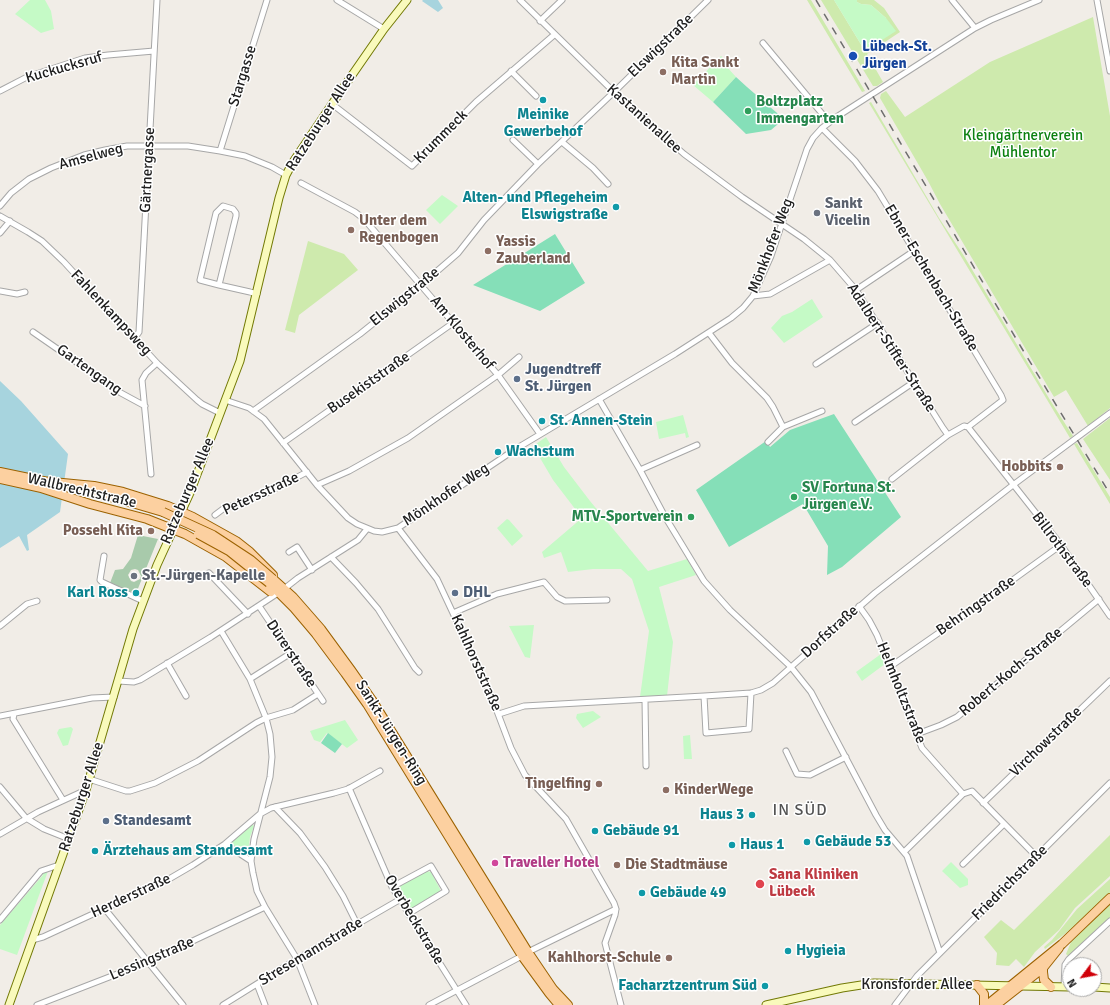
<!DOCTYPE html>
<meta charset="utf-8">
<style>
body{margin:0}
#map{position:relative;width:1110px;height:1005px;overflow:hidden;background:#f1ede7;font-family:Signika,sans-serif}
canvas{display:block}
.north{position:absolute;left:1062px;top:957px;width:40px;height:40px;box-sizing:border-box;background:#fff;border:1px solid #a6a6a6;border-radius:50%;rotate:238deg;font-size:11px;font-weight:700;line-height:16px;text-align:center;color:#202020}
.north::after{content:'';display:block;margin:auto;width:14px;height:18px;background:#d00009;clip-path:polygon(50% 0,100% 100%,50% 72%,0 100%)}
</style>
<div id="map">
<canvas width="1110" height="1005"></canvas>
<div class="north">N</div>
</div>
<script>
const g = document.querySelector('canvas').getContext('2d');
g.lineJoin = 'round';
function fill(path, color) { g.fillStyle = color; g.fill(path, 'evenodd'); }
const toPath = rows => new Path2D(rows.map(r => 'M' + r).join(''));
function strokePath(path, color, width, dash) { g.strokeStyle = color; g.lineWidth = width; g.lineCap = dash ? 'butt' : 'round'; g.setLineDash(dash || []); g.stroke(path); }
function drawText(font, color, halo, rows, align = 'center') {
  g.font = font + ' Signika,sans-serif'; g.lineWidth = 3; g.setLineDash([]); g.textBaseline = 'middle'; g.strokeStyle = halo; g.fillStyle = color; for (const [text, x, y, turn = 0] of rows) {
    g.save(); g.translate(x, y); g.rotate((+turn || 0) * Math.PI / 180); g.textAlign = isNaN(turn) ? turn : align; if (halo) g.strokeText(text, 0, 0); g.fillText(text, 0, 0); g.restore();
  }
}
fill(toPath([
 [807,0,811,0,865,91,862,92],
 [821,0,834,0,865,51,886,18,871,5,861,4,857,2,857,0,874,0,884,8,900,32,867,54,883,82,877,86,873,86],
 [1093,17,1110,116,1110,408,1088,426,1066,390,1054,397,940,204,928,181,880,98,881,94,886,91,905,117,990,62],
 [871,102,939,218,964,256,1050,400,1073,436,1070,438,869,103],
 [308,241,344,254,358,270,299,315,295,333,285,330],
 [1110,418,1110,480,1083,439],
 [1077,443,1110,497,1110,504,1074,444],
 [1110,835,1110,876,1075,908,1059,930,1035,952,1024,967,1016,959,1009,966,996,965,997,953,984,937,1001,920,1014,930],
 [1110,879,1110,894,1066,933,1045,949,1044,947,1052,940,1077,909],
 [1110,903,1110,917,1068,956,1066,954,1071,942]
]), '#ceeaad');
fill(toPath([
 [138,535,158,539,137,591,135,591,134,593,110,583,115,570,123,569,131,558],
 [135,569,138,570,141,576,140,579,134,582,131,581,128,575,131,570]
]), '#a8caab');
fill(toPath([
 [30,0,45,0,51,11,54,29,41,33,15,14],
 [834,0,857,0,857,2,861,4,871,5,886,18,896,31,865,51],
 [721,56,729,64,727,67,736,77,713,102,693,85],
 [442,195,458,206,440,224,426,210],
 [812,299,823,317,784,343,771,328,782,316,792,312],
 [683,415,689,437,686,438,685,433,659,439,656,422],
 [546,437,564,467,590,501,648,571,687,559,696,575,659,587,673,642,667,696,640,697,649,631,632,579,621,569,593,569,568,572,561,552,544,558,542,552,582,518,553,480,533,446],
 [507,519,509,520,523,536,512,546,497,528],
 [534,625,530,658,525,657,509,626],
 [881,654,885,664,862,681,856,672],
 [593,711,601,717,583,728,576,718,577,714],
 [345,720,358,740,347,748,327,733,320,742,314,740,310,731],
 [71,727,73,729,68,745,63,746,57,733,59,729],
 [690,735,692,759,684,759,683,736],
 [252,824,254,826,250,837,248,854,245,855,229,846,228,843],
 [951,862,968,879,968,885,960,888,942,871],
 [48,871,17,955,0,949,0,925,43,875,41,873],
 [426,871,431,872,440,889,440,892,409,911,396,888]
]), '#c5fac6');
fill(toPath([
 [736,77,747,87,784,119,771,130,746,134,713,102],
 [555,234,585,283,540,311,473,285],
 [834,414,901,517,842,567,827,575,828,546,803,504,729,547,696,490,766,441,770,447,790,430],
 [328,733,342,744,335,753,321,743]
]), '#85dfb8');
fill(toPath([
 [423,0,438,0,443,8,438,12,422,1],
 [0,381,21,401,68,454,60,512,27,535,29,550,27,551,19,536,0,548]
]), '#a7d4de');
const street = toPath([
 [337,0,384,29],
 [520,0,614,92,684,154,742,197,804,239,830,260,856,290,943,428,948,435,964,426,968,427,1061,545,1110,616],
 [952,0,975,28],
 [1097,0,1110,71],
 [540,21,562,0],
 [763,43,829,122],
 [511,71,536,96],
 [0,91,27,77,85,58,108,55,154,51],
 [332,104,412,166,476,102,554,35],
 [822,128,855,161,878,191,1001,395,1003,400,968,427],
 [513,140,538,164],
 [562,142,593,168,608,184],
 [220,151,267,0],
 [301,183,355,212,364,219,498,375,540,434],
 [0,206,11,193,29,179,51,168,84,155,105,150,127,146,188,146,220,151,245,156,272,167,286,175],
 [0,216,28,232,42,241,64,262,157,363,197,400,202,404,220,413],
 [0,233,10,221],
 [219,285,236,216,236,213,233,209,223,206,216,213,200,280,219,285,250,292,257,294],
 [856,290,914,251],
 [0,291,17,294,25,292],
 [753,296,770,294,830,260],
 [33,332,121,393,145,406],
 [709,333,732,363,767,398,773,407,783,427],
 [134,339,139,332,157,0],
 [816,364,878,323],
 [599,399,640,470,664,515,704,581,730,610,791,667,811,692,876,815,885,830,907,856,940,953],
 [225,400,249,408,264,419,317,485,348,518,357,524,374,531,382,532,398,528,514,450,675,354,731,318,743,308,753,296,771,256,807,149,813,138,822,128,838,116,975,28,991,20,1039,0],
 [253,411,360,334,421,285,458,253,484,220,538,164,614,92,708,0],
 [855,422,914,382],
 [768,442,783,427,822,411],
 [283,443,453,323],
 [640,470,697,445],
 [151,474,142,380,146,373,157,363],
 [892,479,948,435],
 [317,485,349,471,408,438,498,375,519,357],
 [215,515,223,509,265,494,307,472],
 [398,528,437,579,489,690,511,748,525,775,566,819,614,903,616,909,615,915,605,943,621,1005],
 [289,552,297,547,312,570],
 [104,556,100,580,102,582,143,601],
 [331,557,356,583,378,609,415,668,419,672],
 [209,573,248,614],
 [284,589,298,578,358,540,367,529],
 [259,606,323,701],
 [859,606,869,620,877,635,922,748,963,794],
 [453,613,497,594,544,582,557,597,565,601,607,600],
 [0,626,27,604,37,601],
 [221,631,250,679,266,718,270,734,272,757,270,777,254,839,251,861,253,873,257,891,265,907,297,959,315,1005],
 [167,663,186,696],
 [891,666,963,616,1061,545],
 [250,679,291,653],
 [118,681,134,682,140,680,211,637,275,595],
 [704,696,706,733,749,729,751,693],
 [645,700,646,766],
 [14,714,13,719,63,800],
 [499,714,524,706,704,696,751,693,761,690,773,683,791,667,875,593,1013,485,1110,413],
 [0,716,92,698,114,697],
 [917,734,941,725,957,717,1099,599],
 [786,751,797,774,810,775,846,757],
 [89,779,126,791,130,791,155,783,198,761,256,723,266,718,293,710,318,694],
 [0,787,26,818,44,829,69,839],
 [349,788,392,887,466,1005],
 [983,803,1110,681],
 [275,807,300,833,325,867,343,896,357,924],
 [0,834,38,812,86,790],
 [225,844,251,861],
 [905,851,963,794,972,791,1036,856],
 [963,864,1004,824],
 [392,887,431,866,446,891,408,914],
 [105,909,183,1005],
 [0,920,41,871,59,865],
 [32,940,43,937,169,879,193,865,225,844,260,814,271,808,334,793,348,789,380,771],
 [528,952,616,909],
 [257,984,265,1005],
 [1064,987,1065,965,1069,959,1110,921],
 [37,1005,148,962,265,907],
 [223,1005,297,959,399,900],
 [429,1005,522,956],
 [895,1005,917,976,1110,783]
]);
const secondary = toPath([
 [1094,987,1110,988],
 [9,1005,86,790,133,629,157,565,190,493,240,361,279,198,286,175,293,162,332,104,384,29,407,0],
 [766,1005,842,988,874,983,1070,987]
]);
const primary = toPath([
 [0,472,48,482],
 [0,479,46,489],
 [42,481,94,486,123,492,168,506,193,517,236,541,250,552,273,575],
 [41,488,90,504,147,519,185,534,226,557,271,592],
 [73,488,122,500,163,512],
 [273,579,293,597,321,629,351,670,372,700,528,952,553,989,568,1005],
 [269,583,294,608,316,634,345,673,367,704,522,956,549,993,559,1005],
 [1043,968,1043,972,1044,980,1051,987],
 [977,985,984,994,984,1005],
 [987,1005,1062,944,1110,898],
 [996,1005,1043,968,1059,948]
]);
strokePath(street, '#a7a7a7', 7);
strokePath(secondary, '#727905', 9);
strokePath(primary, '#9c6200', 10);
strokePath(street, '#fff', 5);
strokePath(secondary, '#f9fabc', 7);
strokePath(primary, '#fcd0a0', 8);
strokePath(toPath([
 [816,0,1021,347,1110,494]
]), '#6e6e6e', 1.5, [8, 8]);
const primaryBridge = toPath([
 [163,512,213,535,251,560,273,579],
 [198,534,229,551,269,583]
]);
strokePath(primaryBridge, '#9c6200', 10, []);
strokePath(primaryBridge, '#fcd0a0', 8);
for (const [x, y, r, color] of [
 [853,56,5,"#1a4fb4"],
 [663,72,4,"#8d6e63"],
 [543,100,4,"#0f9aa8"],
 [748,111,4,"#2e9e5b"],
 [616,207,4,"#0f9aa8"],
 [817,213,4,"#6b7280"],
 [351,230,4,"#8d6e63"],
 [488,251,4,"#8d6e63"],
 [517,379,4,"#5c6f8a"],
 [542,421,4,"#0f9aa8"],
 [498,452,4,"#0f9aa8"],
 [1060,467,4,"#8d6e63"],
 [794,497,4,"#2e9e5b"],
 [691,517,4,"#2e9e5b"],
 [151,531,4,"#8d6e63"],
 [134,576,4,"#6b7280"],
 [136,593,4,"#0f9aa8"],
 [455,593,4,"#5c6f8a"],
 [599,784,4,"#8d6e63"],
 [666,790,4,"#8d6e63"],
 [752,815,4,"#0f9aa8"],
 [106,821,4,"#5c6f8a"],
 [595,831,4,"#0f9aa8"],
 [807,842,4,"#0f9aa8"],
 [732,845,4,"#0f9aa8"],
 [95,851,4,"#0f9aa8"],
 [495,863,4,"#d1479c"],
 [617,865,4,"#8d6e63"],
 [760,884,5,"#e0444e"],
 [642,893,4,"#0f9aa8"],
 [788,951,4,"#0f9aa8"],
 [669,958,4,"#8d6e63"],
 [765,986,4,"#0f9aa8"]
]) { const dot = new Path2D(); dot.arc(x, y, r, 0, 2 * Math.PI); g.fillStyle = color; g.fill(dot); strokePath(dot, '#fff', 1.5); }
drawText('15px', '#202020', '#fff', [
 ["Elswigstraße",661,46,-44],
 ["Kuckucksruf",64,68,-16],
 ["Stargasse",243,76,-73],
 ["Kastanienallee",644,119,42],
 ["Ratzeburger Allee",321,122,-57],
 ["Krummeck",441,137,-45],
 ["Amselweg",91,157,-15],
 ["Gärtnergasse",148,170,-87],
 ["Mönkhofer Weg",771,246,-69],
 ["Ebner-Eschenbach-Straße",931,278,59],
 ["Elswigstraße",405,297,-39],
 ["Fahlenkampsweg",111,313,47],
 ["Am Klosterhof",462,333,50],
 ["Adalbert-Stifter-Straße",891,348,57],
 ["Gartengang",89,370,35],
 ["Busekiststraße",369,383,-35],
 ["Wallbrechtstraße",82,491,13],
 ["Ratzeburger Allee",188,491,-67],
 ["Petersstraße",261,494,-25],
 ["Mönkhofer Weg",446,495,-34],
 ["Billrothstraße",1062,550,53],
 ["Behringstraße",976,606,-35],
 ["Dorfstraße",830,632,-42],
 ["Dürerstraße",291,654,56],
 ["Kahlhorststraße",476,663,66],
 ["Robert-Koch-Straße",1011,672,-40],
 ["Helmholtzstraße",901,693,68],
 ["Sankt-Jürgen-Ring",391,733,58],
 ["Virchowstraße",1046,742,-44],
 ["Ratzeburger Allee",82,797,-72],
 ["Friedrichstraße",1010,883,-45],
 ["Herderstraße",131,896,-25],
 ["Overbeckstraße",414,920,59],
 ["Stresemannstraße",311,952,-31],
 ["Lessingstraße",152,959,-23],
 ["Kronsforder Allee",917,985]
]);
drawText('bold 15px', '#164399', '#fff', [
 ["Lübeck-St.",862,47],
 ["Jürgen",862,64]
], 'left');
drawText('bold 15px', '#785e54', '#fff', [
 ["Kita Sankt",671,63],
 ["Martin",671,80],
 ["Unter dem",359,221],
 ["Regenbogen",359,238],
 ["Yassis",496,242],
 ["Zauberland",496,259],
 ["Hobbits",1052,467,"right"],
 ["Possehl Kita",143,531,"right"],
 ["Tingelfing",591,784,"right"],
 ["KinderWege",674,790],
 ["Die Stadtmäuse",625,865],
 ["Kahlhorst-Schule",661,958,"right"]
], 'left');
drawText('bold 15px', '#27864d', '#fff', [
 ["Boltzplatz",756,102],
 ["Immengarten",756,119],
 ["SV Fortuna St.",802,488],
 ["Jürgen e.V.",802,505],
 ["MTV-Sportverein",683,517,"right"]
], 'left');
drawText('bold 15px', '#0d838f', '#fff', [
 ["Meinike",543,115,"center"],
 ["Gewerbehof",543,132,"center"],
 ["Alten- und Pflegeheim",608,198,"right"],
 ["Elswigstraße",608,215,"right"],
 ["St. Annen-Stein",550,421],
 ["Wachstum",506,452],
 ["Karl Ross",128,593,"right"],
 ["Haus 3",744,815,"right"],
 ["Gebäude 91",603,831],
 ["Gebäude 53",815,842],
 ["Haus 1",740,845],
 ["Ärztehaus am Standesamt",103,851],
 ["Gebäude 49",650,893],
 ["Hygieia",796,951],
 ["Facharztzentrum Süd",757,986,"right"]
], 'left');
drawText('15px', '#0c8010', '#fff', [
 ["Kleingärtnerverein",1023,136],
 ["Mühlentor",1023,153]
]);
drawText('bold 15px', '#5b616d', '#fff', [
 ["Sankt",825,204],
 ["Vicelin",825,221],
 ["St.-Jürgen-Kapelle",142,576]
], 'left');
drawText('bold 15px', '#4e5e75', '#fff', [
 ["Jugendtreff",525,370],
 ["St. Jürgen",525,387],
 ["DHL",463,593],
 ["Standesamt",114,821]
], 'left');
drawText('bold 15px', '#b23c85', '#fff', [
 ["Traveller Hotel",503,863]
], 'left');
drawText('bold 15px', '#be3a42', '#fff', [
 ["Sana Kliniken",769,875],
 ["Lübeck",769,892]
], 'left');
g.letterSpacing = '1px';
drawText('16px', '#535353', '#fff', [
 ["IN SÜD",800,811]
]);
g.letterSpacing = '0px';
</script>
